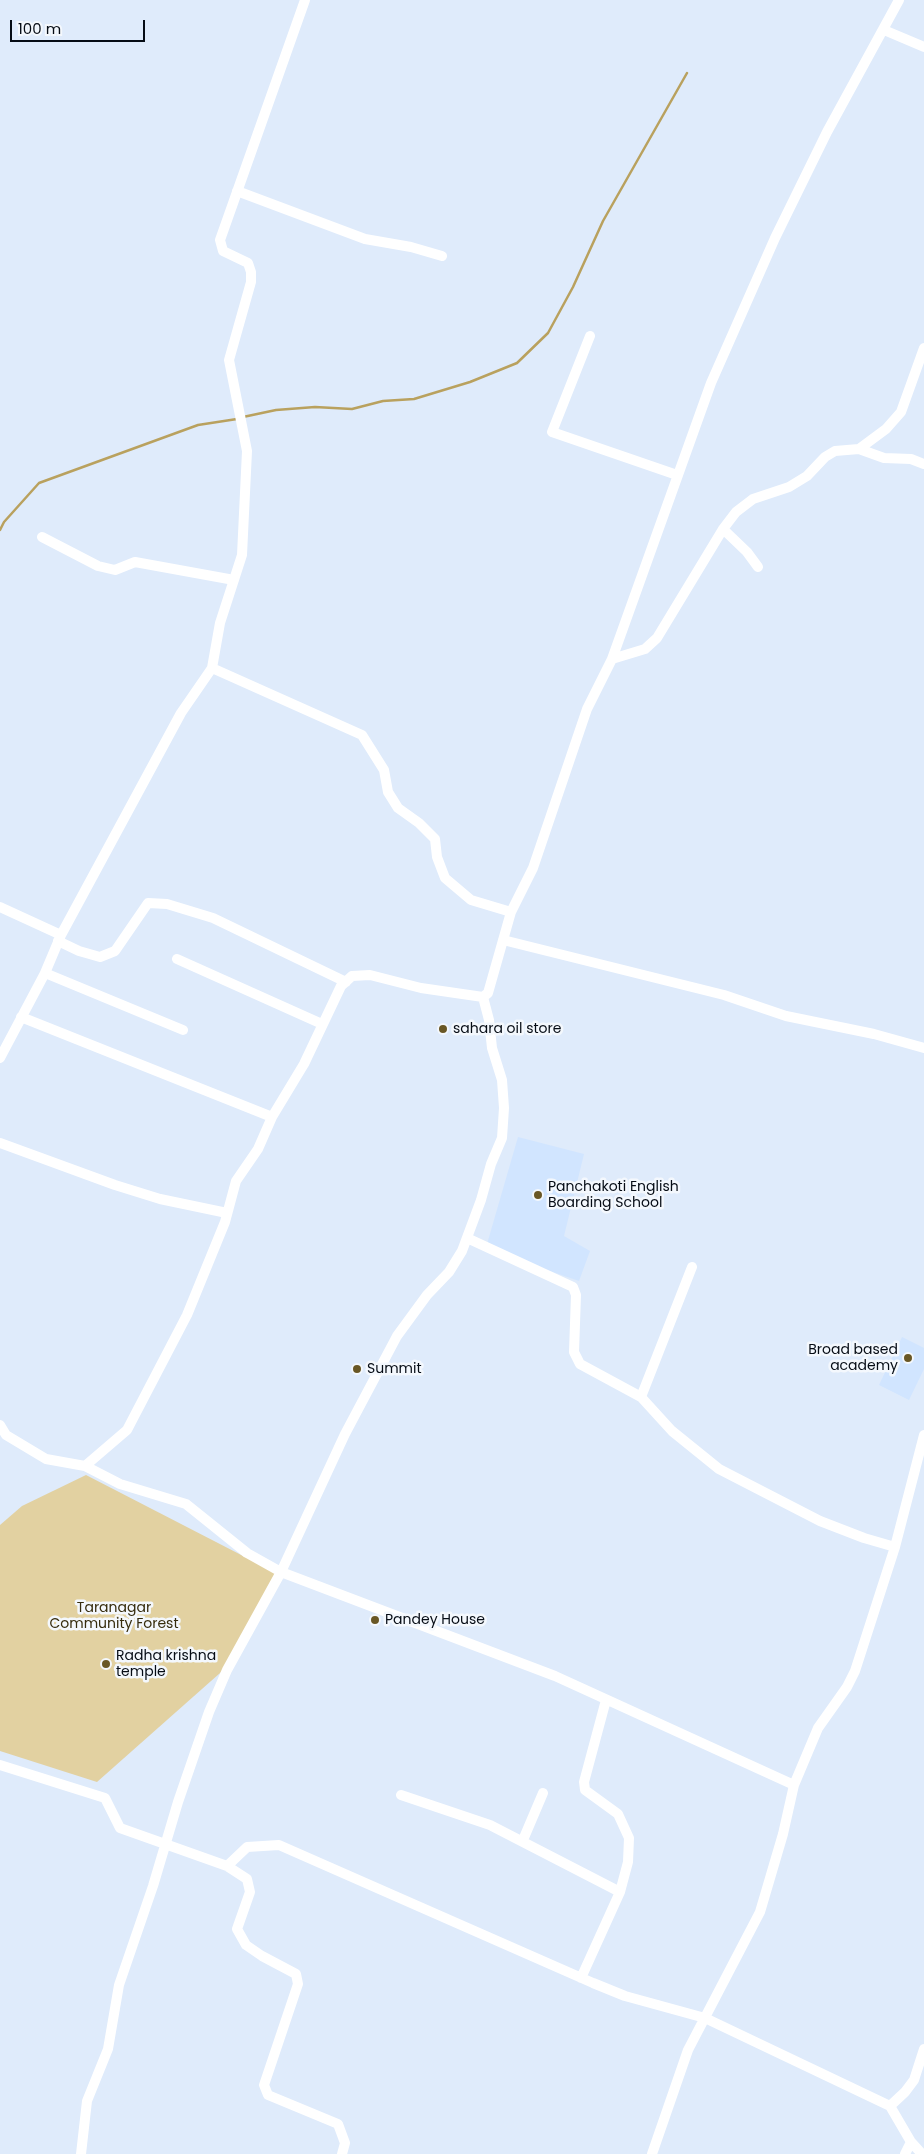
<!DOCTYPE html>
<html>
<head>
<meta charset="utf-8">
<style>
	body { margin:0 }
	#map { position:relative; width:924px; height:2154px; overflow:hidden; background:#dfebfb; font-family:Poppins,sans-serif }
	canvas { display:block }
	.scale { position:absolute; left:10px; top:20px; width:135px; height:22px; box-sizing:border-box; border:2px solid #060c15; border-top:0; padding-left:6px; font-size:15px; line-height:18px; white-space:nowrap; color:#060c15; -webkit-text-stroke:4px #f4f8fd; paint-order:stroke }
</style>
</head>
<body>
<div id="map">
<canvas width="924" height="2154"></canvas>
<div class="scale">100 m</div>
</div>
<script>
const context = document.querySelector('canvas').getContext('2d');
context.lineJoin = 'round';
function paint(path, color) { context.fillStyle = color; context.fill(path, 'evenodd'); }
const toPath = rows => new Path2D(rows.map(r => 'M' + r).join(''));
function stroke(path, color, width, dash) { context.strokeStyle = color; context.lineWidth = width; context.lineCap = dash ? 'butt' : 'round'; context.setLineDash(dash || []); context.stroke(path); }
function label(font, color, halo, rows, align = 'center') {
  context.font = font + ' Poppins,sans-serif'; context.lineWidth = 5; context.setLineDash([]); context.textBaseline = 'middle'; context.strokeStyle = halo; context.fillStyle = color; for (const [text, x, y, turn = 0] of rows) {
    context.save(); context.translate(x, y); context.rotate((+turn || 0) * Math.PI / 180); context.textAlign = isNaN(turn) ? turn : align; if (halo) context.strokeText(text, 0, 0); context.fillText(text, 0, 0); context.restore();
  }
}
const built = toPath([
	[518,1137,584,1154,564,1236,590,1251,579,1281,515,1259,487,1244],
	[902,1337,924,1348,924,1369,909,1400,879,1385]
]);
const green = toPath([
	[86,1475,280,1575,237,1658,97,1782,0,1751,0,1525,22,1506]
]);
const stream = toPath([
	[243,417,276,410,315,407,352,409,383,401,414,399,470,382,517,363,548,333,573,287,603,221,687,73],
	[0,530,4,522,39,483,198,425,237,419]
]);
const minor = toPath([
	[884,30,924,47],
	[237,191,365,239,411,247,442,256],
	[590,336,552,432,677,475],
	[859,449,886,429,901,412,924,348],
	[723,529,747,552,758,567],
	[42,537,98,566,115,570,135,562,234,580],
	[612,659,645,649,657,638,723,529,736,512,753,499,789,487,807,476,825,457,835,451,859,449,884,458,911,459,924,464],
	[212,668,362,735,384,770,388,792,398,808,419,823,435,839,437,857,445,878,471,900,511,912],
	[0,907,61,935],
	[503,940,724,995,786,1016,874,1034,924,1048],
	[58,941,79,951,100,957,115,951,148,903,167,904,213,918,346,982],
	[177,959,322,1024],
	[45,973,183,1030],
	[21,1017,272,1117],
	[0,1058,45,973,61,935,181,713,212,668,220,623,242,555,247,451,229,360,251,282,251,272,248,263,223,251,220,240,305,0],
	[0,1143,115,1185,160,1199,227,1213],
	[467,1238,573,1287,576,1295,574,1352,580,1364,641,1397,672,1431,719,1469,820,1521,864,1538,895,1547],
	[641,1397,692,1267],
	[0,1425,6,1435,46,1459,85,1466,120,1484,186,1504,247,1553,281,1572,555,1676,794,1785],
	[85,1466,127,1430,187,1315,225,1222,236,1181,258,1149,272,1117,304,1064,341,986,352,976,370,975,421,988,483,997],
	[0,1765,105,1798,120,1828,227,1866,247,1879,250,1892,237,1929,246,1945,262,1956,296,1974,298,1984,264,2085,268,2095,338,2124,345,2143,342,2154],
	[401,1795,490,1825,620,1892],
	[523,1840,543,1793],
	[227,1866,247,1847,279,1845,593,1983,625,1996,705,2018,890,2106,911,2142,922,2154],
	[581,1978,620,1892,628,1862,629,1838,618,1814,585,1790,584,1782,606,1700],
	[890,2106,905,2092,914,2080,924,2049],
	[81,2154,87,2101,108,2049,119,1985,153,1886,178,1802,209,1712,227,1670,281,1572,345,1434,397,1336,427,1295,449,1272,462,1251,481,1200,491,1164,502,1138,504,1108,502,1080,492,1048,489,1020,483,997,488,993,511,912,533,868,587,709,612,659,711,383,775,238,827,132,899,0],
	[652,2154,688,2050,760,1912,783,1834,794,1785,818,1728,847,1687,855,1671,895,1547,924,1435],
	[905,2154,911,2142]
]);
const markers = [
	[443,1029,5,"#695725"],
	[538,1195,5,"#695725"],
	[908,1358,5,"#695725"],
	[357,1369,5,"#695725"],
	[375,1620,5,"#695725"],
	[106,1664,5,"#695725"]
];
const poiNames = [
	["sahara oil store",453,1029],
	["Panchakoti English",548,1187],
	["Boarding School",548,1203],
	["Broad based",898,1350,"right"],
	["academy",898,1366,"right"],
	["Summit",367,1369],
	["Pandey House",385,1620],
	["Radha krishna",116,1656],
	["temple",116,1672]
];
const parkNames = [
	["Taranagar",114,1608],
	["Community Forest",114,1624]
];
paint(built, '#d1e5ff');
paint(green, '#e2d1a1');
stroke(stream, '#b9a15e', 2.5);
stroke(minor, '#fff', 10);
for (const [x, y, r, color] of markers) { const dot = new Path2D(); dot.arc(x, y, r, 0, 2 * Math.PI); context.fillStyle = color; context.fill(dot); stroke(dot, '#f4f8fd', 2); }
label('14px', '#060c15', '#f4f8fd', poiNames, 'left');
label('14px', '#362c0d', '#f4f8fd', parkNames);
</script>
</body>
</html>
